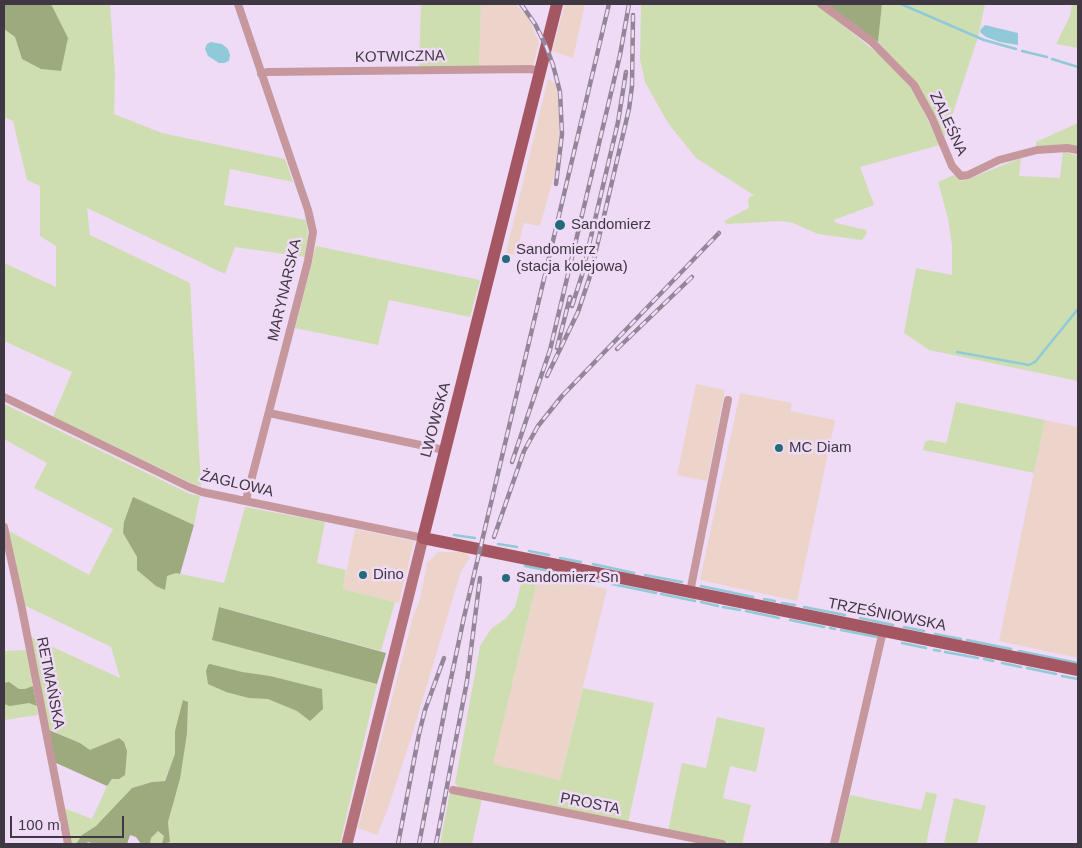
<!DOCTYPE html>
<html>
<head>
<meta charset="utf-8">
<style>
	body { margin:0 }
	#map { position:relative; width:1082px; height:848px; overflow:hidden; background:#efdbf6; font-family:Helvetica,sans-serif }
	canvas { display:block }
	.frame { position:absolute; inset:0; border:5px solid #3f3742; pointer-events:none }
	.scale { position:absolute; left:10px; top:816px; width:114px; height:22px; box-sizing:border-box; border:2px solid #3f3742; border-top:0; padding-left:6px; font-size:15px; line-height:18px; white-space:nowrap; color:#3f3742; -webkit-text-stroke:4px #efdbf6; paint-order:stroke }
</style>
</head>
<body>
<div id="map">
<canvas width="1082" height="848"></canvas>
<div class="frame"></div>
<div class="scale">100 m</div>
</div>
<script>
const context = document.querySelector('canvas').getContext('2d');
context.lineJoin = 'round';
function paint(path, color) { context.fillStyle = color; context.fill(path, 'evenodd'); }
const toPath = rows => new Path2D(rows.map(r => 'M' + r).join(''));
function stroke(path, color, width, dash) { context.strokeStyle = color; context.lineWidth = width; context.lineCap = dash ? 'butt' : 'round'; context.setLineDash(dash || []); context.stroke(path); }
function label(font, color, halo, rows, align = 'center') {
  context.font = font + ' Helvetica,sans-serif'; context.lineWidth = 5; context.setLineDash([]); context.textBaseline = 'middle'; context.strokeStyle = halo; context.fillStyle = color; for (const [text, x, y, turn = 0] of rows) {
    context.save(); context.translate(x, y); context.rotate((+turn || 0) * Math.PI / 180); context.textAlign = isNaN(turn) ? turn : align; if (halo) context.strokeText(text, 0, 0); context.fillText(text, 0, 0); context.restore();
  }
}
const commercial = toPath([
	[481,4,515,4,528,17,539,42,533,66,479,67],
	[565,4,585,4,573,58,552,51],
	[548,79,556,84,560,113,557,165,540,226,524,223,516,255,506,253],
	[696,384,725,390,707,481,677,475],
	[740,393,792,403,790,411,835,420,797,601,700,580],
	[1045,420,1078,427,1078,658,999,641],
	[355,529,414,541,399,603,343,589],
	[438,552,465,552,470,558,461,571,412,735,387,811,377,835,358,828,413,617,420,599,427,563],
	[539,573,607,589,560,780,493,764]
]);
const green = toPath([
	[51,4,110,4,115,73,114,114,162,133,285,159,293,182,230,169,224,205,306,220,308,233,305,257,235,247,225,274,87,208,90,235,190,283,201,486,191,483,53,417,72,372,4,341,4,263,56,287,56,246,40,236,40,186,27,180,13,121,4,117,4,29,15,37,22,59,41,69,60,71],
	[421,4,481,4,479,67,419,67],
	[641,4,816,4,880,55,913,90,940,145,860,167,874,205,834,220,836,223,866,230,867,233,862,240,818,234,793,223,780,221,727,224,724,221,749,208,748,199,751,196,755,196,696,158,668,123,645,82,640,59],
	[882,4,985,4,978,37,945,137,916,82,878,42],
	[1072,4,1078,4,1078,48,1056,44,1070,16],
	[1078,123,1078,147,1038,148,1036,146,1036,142],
	[1063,151,1078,156,1078,381,929,350,904,333,916,268,952,275,952,245,948,218,938,182,954,175,962,181,966,180,1021,158,1019,176,1060,178],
	[316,246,480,280,470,317,389,300,378,345,295,328],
	[956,402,1045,420,1034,473,923,450,925,442,930,440,946,443,947,441],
	[4,404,190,494,200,496,194,525,133,498,123,533,137,557,137,570,167,576,176,573,224,583,245,507,325,522,317,563,346,570,343,589,395,602,381,651,219,607,213,640,377,684,340,844,150,844,151,838,158,831,170,842,168,822,180,779,187,734,188,702,175,731,176,754,164,781,152,782,132,788,96,826,82,835,76,844,70,844,64,808,92,819,107,786,112,779,119,779,90,750,80,743,49,730,31,637,120,678,111,647,24,605,9,531,89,575,113,529,34,488,47,463,4,439],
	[524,571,539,573,493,764,560,780,583,688,654,703,628,823,459,788,455,783,480,646,491,629,506,618,515,607],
	[26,650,38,715,4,720,4,651],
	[717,717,765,728,756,772,730,766,723,798,751,805,742,844,734,844,668,831,682,763,706,768],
	[450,792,482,799,472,844,440,844],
	[926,792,937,794,926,844,838,844,850,795,921,810],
	[954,798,986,806,977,844,944,844]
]);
const forest = toPath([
	[4,4,51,4,68,38,61,71,41,69,22,59,15,37,4,29],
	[826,4,882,4,878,42,857,26],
	[133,497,194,525,180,574,176,573,167,576,165,590,156,586,137,570,137,557,123,533,124,522],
	[219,607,386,653,377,684,212,640],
	[210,664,242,672,270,676,322,689,323,709,310,721,297,711,268,699,249,698,226,692,208,684,206,671,208,665],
	[9,682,19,689,25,689,33,686,37,706,29,703,10,706,4,704,4,683],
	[183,700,188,702,187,734,180,779,168,822,170,842,162,844,164,836,158,831,151,838,150,844,141,844,136,837,130,835,127,844,94,844,88,842,86,844,76,844,82,835,96,826,132,788,152,782,165,781,175,754,175,731],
	[49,730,80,743,90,750,119,738,124,742,127,751,125,775,119,779,112,779,107,786,54,762]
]);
const water = toPath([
	[985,25,1018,33,1018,45,1000,42,986,37,980,32,981,29],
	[211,42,222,44,228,49,230,55,229,61,224,63,219,63,208,56,205,49,207,44]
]);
const stream = toPath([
	[901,4,984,40,1016,49],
	[1022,51,1047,57],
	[1052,59,1078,67],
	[957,352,1029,365,1035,362,1078,309],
	[454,535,475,538],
	[498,544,517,547],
	[529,551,549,555],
	[560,558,581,562],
	[593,564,634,573],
	[525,566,564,574],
	[645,575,682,582],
	[576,577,606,583],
	[612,584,656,593],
	[701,586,753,597],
	[661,594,695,601],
	[764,599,775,601],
	[701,602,718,606],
	[782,603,795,605],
	[723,607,740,610],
	[804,607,845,615],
	[746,611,779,618],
	[860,618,893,625],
	[790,620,824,627],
	[904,627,924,631],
	[830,628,835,629],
	[841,630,877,637],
	[935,634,961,639],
	[967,640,1011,649],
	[902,643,926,648],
	[934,650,940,651],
	[1019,651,1078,663],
	[945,652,978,658],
	[984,659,993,661],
	[1002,663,1021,667],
	[1027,668,1056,674],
	[1062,676,1078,679]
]);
const street = toPath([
	[238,4,308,210,313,232,308,261,246,500],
	[821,4,871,41,914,85,932,118,952,166,961,176,968,175,999,160,1037,150,1067,148,1078,150],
	[261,74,267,72,530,69,540,71],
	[4,397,189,487,202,492,423,538],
	[269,413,444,450],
	[4,527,22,609,68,844],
	[690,592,728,400],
	[453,790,722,844],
	[834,844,883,631]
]);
const secondary = toPath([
	[347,844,423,538]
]);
const primary = toPath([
	[557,4,423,538,1078,670]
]);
const rail = toPath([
	[521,4,535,24,546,46,553,65,560,92,562,134,556,184],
	[572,306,582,275,618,122,626,72],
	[557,348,570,297],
	[617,349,692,277],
	[547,376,578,312,590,276,629,109,632,86,633,15],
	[512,462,550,350,620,55,629,4],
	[494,537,524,451,538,426,562,396,719,233],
	[398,844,419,734,425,710,444,658],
	[419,844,448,693,464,617,609,4],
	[436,844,467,681,480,578]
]);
const markers = [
	[560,225,6,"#246b79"],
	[506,259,5,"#246b79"],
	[779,448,5,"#246b79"],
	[363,575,5,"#246b79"],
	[506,578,5,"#246b79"]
];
const streetNames = [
	["KOTWICZNA",400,57,-1],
	["ZALEŚNA",948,124,65],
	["MARYNARSKA",285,290,-77],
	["LWOWSKA",436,420,-75],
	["ŻAGLOWA",237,484,13],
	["TRZEŚNIOWSKA",887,615,11],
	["RETMAŃSKA",50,683,79],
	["PROSTA",590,804,11]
];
const poiNames = [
	["Sandomierz",571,225],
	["Sandomierz",516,250],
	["(stacja kolejowa)",516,267],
	["MC Diam",789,448],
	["Dino",373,575],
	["Sandomierz Sn",516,578]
];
paint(commercial, '#ecd4ca');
paint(green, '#cedeb1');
paint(forest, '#9caa7e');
paint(water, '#90cad9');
stroke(stream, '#90cad9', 2.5);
stroke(street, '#c6989d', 8);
stroke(secondary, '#b4727b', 11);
stroke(primary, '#a55663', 12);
stroke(rail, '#948698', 4.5);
stroke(rail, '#efdbf6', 2.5, [8]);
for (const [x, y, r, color] of markers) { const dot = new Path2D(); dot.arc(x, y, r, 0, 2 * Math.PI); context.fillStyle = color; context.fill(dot); stroke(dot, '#efdbf6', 2); }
label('15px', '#3f3742', '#efdbf6', streetNames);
label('15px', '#3f3742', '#efdbf6', poiNames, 'left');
</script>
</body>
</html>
